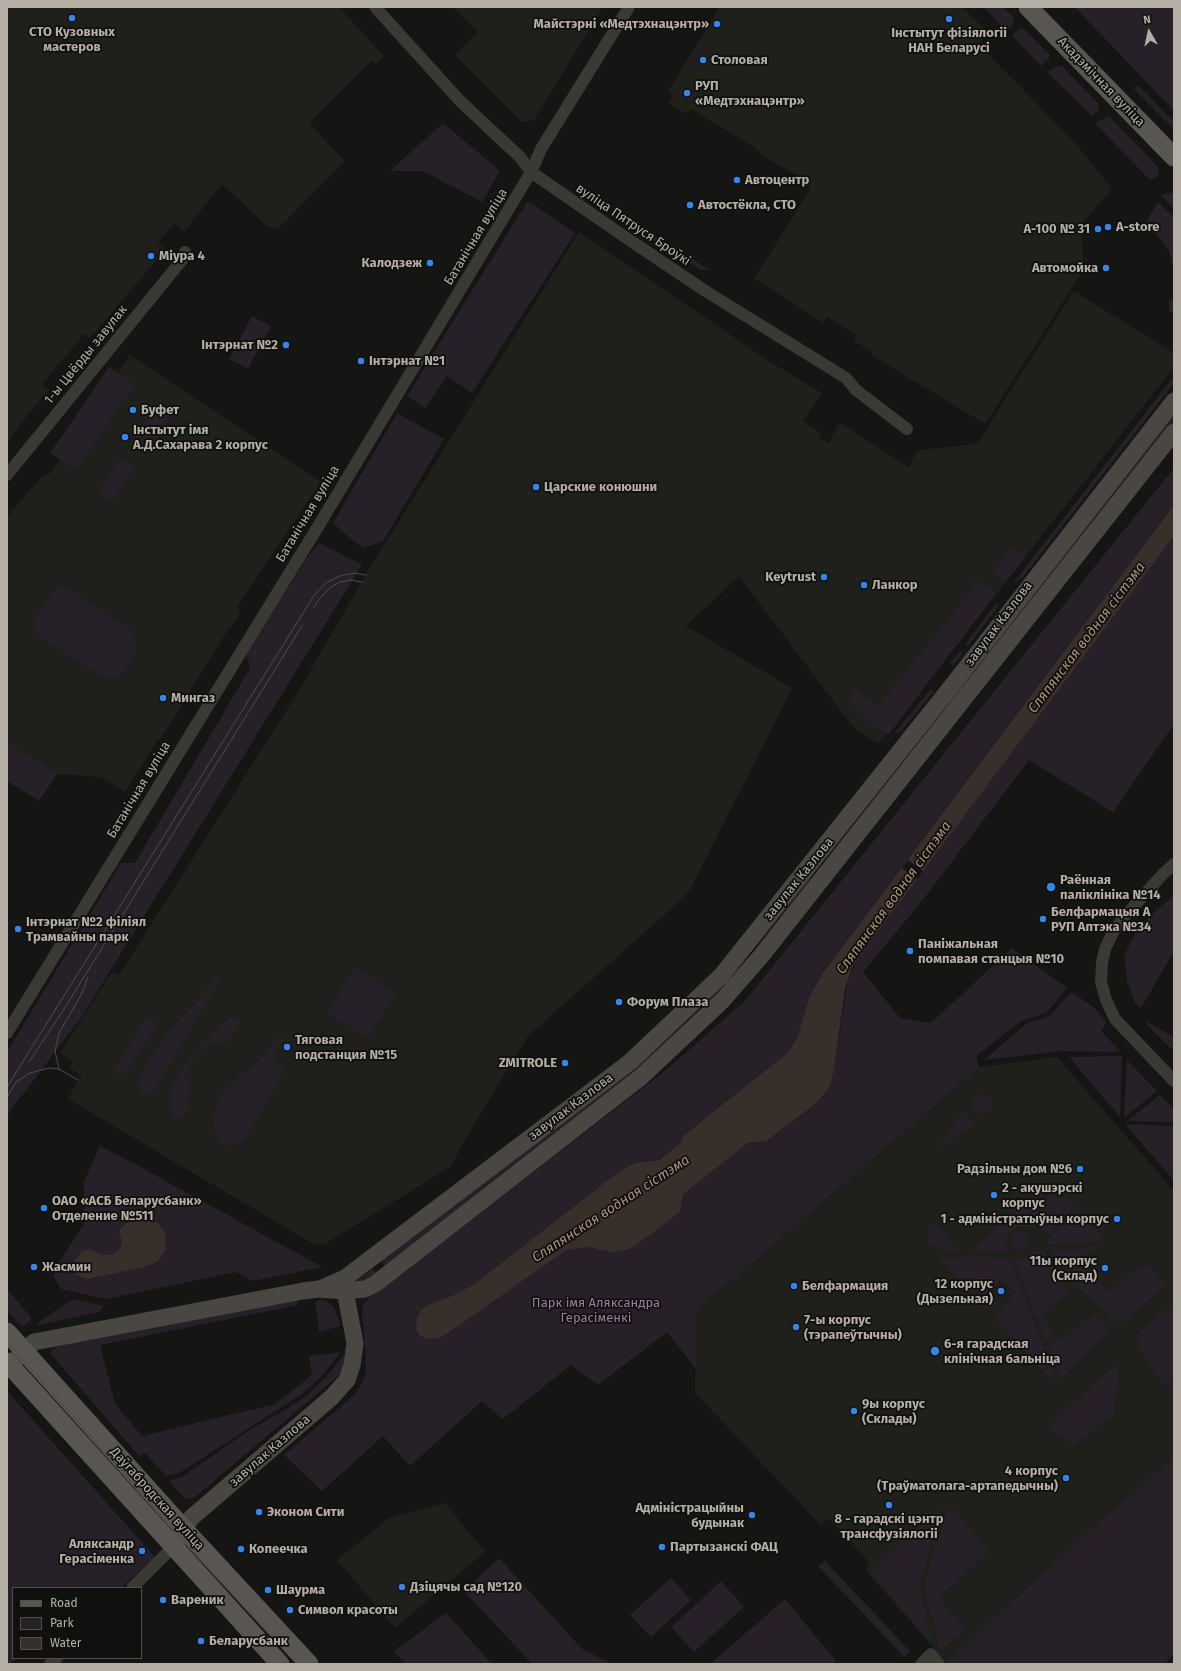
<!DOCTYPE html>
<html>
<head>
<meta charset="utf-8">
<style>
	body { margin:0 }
	#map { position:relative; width:1181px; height:1671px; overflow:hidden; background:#151513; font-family:"Fira Sans",sans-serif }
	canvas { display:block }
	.frame { position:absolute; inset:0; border:8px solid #b5aea5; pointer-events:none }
	.legend { position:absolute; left:12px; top:1587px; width:130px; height:72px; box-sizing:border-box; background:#10100e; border:1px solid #524f4a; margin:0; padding:5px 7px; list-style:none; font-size:12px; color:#b5aea5 }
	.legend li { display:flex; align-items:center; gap:8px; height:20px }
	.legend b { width:20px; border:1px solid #524f4a }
	.north { position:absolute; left:1129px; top:12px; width:40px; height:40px; -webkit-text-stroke:3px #10100e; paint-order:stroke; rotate:351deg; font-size:11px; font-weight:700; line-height:16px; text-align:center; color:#b5aea5 }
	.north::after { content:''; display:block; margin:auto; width:14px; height:18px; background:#b5aea5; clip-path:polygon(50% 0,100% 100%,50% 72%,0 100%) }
</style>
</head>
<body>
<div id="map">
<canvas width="1181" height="1671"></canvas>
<div class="frame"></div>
<ul class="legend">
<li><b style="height:5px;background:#595651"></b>Road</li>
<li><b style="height:11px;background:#282028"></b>Park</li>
<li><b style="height:11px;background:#392f2a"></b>Water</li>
</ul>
<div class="north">N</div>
</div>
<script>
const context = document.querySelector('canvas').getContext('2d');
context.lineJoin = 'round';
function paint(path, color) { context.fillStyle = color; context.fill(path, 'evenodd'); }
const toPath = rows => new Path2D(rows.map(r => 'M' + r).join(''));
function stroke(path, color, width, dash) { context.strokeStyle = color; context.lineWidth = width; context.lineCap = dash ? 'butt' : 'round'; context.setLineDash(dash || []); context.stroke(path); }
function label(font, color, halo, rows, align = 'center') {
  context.font = font + ' "Fira Sans",sans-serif'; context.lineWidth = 3.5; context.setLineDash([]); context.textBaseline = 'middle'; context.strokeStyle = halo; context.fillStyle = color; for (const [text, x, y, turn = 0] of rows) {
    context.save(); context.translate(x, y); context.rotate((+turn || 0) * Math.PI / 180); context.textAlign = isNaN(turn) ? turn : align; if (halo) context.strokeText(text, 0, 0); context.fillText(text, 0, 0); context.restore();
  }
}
const built = toPath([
	[7,7,339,7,384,56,376,65,371,61,309,123,345,161,277,230,265,224,222,184,184,232,174,224,158,242,166,249,90,338,85,333,42,384,49,390,22,422,7,445],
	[453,7,603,7,534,120,521,122,455,55,478,32],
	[720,7,962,7,989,33,978,44,1074,142,1112,189,1076,230,1081,234,1084,269,985,424,873,356,871,351,853,340,856,335,827,317,823,323,773,290,754,279,811,188,795,179,797,175,764,157,754,147,691,109,687,114,668,103,673,95,668,91],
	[579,232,772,363,822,393,803,421,821,433,819,437,828,443,840,423,908,467,918,450,977,444,1074,291,1174,353,1174,367,1026,556,1012,546,991,573,1006,582,878,744,854,728,739,576,686,626,792,688,690,890,681,900,528,1036,478,1118,450,1167,325,1244,315,1245,68,1099,81,1075,69,1068,73,1062,60,1053,112,972,119,975,295,697,370,568],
	[130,355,321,482,237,607,241,613,222,639,169,726,160,740,158,739,125,792,101,777,57,774,39,801,7,781,7,517,42,476,51,473],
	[1057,1057,1174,1191,1174,1654,1164,1664,948,1664,866,1571,869,1562,828,1518,821,1525,695,1393,697,1308,745,1269,979,1067],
	[445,1503,485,1552,395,1628,337,1560,389,1518]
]);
const green = toPath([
	[984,7,1003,7,1014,18,1014,23,1006,31],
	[1075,7,1174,7,1174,110,1130,65],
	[1022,28,1025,30,1049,54,1049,59,1041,66,1012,35,1019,29],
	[1057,66,1062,66,1099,104,1098,111,1092,116,1047,72],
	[1136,86,1140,87,1174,122,1174,129,1134,89],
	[1109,116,1158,167,1159,176,1150,180,1095,123],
	[443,123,500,171,482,202,423,171,390,171],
	[1174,192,1174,209,1161,195],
	[527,202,532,204,575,233,472,393,447,376,425,408,407,396],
	[1158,202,1174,218,1174,267,1173,267,1169,251,1156,234,1147,229,1146,222],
	[643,229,710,270,701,270,645,234],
	[1169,299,1174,300,1174,314,1169,310],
	[252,316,271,326,248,369,229,359],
	[109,367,135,385,76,470,50,453],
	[1174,376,1174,383,1023,577,1014,582],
	[158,401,174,411,151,446,135,436],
	[397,413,444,439,383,541,364,548,351,539,333,523],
	[1174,415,1174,420,987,660,984,658],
	[120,458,135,467,112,502,98,493],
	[1174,468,1174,505,822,974,809,998,798,1035,793,1045,785,1055,683,1136,683,1142,658,1160,635,1163,617,1173,473,1285,454,1295,426,1306,416,1329,419,1335,424,1338,566,1250,586,1247,595,1249,680,1212,682,1194,748,1143,766,1141,823,1095,829,1088,834,1071,848,978,861,954,1174,536,1174,724,1113,812,1029,760,922,901,863,972,900,1018,931,1023,1012,948,1067,988,1046,1013,1021,1021,976,1056,979,1067,745,1269,697,1308,696,1369,667,1332,598,1385,571,1365,503,1419,482,1401,410,1466,383,1436,322,1491,284,1455,353,1396,362,1384,366,1372,366,1356,362,1314,363,1305,369,1298,660,1075,744,1002],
	[320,543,362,565,81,1018,7,1115,7,1052,121,863,135,863,250,668,246,655,307,558,317,545],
	[1012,546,1026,556,1006,582,991,573],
	[976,580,994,591,995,595,889,734,883,732,865,719,857,710,852,703,851,694,853,688,878,706,975,587,971,584],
	[65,586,132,631,137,647,133,658,125,670,116,677,105,678,36,635,32,628,33,621,55,590,58,587],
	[998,601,996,610,968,646,965,644],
	[960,651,963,653,953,666,950,663],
	[931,689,934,691,901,731,894,734],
	[8,742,57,774,39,801,7,781],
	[810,878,814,881,732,982,652,1059,385,1266,381,1261,639,1065,704,1006,729,979,752,953],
	[1174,895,1174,951,1141,1008,1135,1003,1127,981,1124,956,1139,926],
	[355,967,396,993,368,1038,327,1013],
	[216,976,220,979,153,1093,143,1095,140,1088,139,1078,167,1033,196,1003],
	[1071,992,1094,1007,1107,1023,1101,1031,1121,1052,1061,1051,984,1060,1026,1024,1050,1016],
	[231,1016,240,1022,229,1041,210,1044,196,1055,184,1077,192,1086,186,1099,191,1107,183,1115,174,1120,169,1109,169,1096,178,1075,199,1047],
	[146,1017,158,1024,130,1067,124,1073,117,1074,113,1072],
	[1147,1022,1174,1037,1174,1044,1171,1049,1146,1024],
	[280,1035,284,1038,271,1060,285,1070,245,1139,236,1145,227,1146,219,1142,214,1131,214,1113,220,1094,259,1061],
	[1122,1056,1120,1117,1069,1057],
	[1127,1060,1157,1091,1124,1118],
	'973 1104a10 10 0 1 1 20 0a10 10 0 1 1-20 0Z',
	[1160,1095,1174,1109,1174,1122,1127,1121],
	[963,1111,968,1119,977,1122,936,1151],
	[1125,1124,1174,1126,1174,1181],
	[100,1146,133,1163,322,1267,253,1281,236,1272,106,1299,61,1289,54,1277,55,1269,84,1224,84,1181],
	[1035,1194,1044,1194,1033,1227,1016,1227,1010,1231,1005,1242,1008,1253,972,1250],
	[1048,1195,1069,1199,1075,1206,1048,1234,1038,1226],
	[1077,1209,1106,1241,1048,1245,1049,1238],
	[933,1222,961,1252,956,1253,933,1247,927,1241,928,1230],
	'1011 1241a9 9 0 1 1 18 0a9 9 0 1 1-18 0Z',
	[1099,1245,1081,1260,1108,1292,1129,1275,1146,1264,1167,1284,1120,1325,1066,1277,1050,1251,1055,1250,1077,1250],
	[1043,1250,1063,1285,1069,1291,1041,1316,1054,1334,1046,1341,1015,1261,1026,1257,1029,1253],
	[966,1255,1009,1259,1057,1381,1054,1382,994,1317,1017,1292,1002,1279,989,1293,998,1303,992,1309,984,1309,939,1257,944,1256,953,1260],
	[372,1269,376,1273,357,1286,354,1283],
	[7,1289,30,1316,31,1320,24,1326,20,1325,7,1311],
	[297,1298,298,1305,100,1345,115,1404,142,1436,275,1404,312,1375,309,1356,341,1352,320,1378,302,1394,179,1473,166,1476,145,1453,139,1456,50,1353,59,1345],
	[74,1299,104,1306,99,1312,39,1325,37,1323],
	[321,1299,326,1301,334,1307,341,1326,319,1332,315,1302],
	[1174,1301,1174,1375,1164,1385,1137,1345,1137,1337,1139,1333],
	[1093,1314,1111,1329,1060,1379,1048,1345,1057,1337,1064,1339],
	[345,1354,342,1370,337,1377,195,1497,189,1499,184,1498,169,1481,182,1477,251,1429,280,1413,306,1396,325,1378],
	[1118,1362,1115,1415,1074,1445,1048,1427],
	[7,1391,155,1557,121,1588,13,1588,13,1658,17,1658,11,1664,7,1664],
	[1174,1457,1174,1654,1164,1664,948,1664,947,1662,1093,1528],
	[942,1507,919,1584,932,1643,870,1572],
	[952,1507,989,1551,938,1598,966,1629,941,1651,924,1586,947,1511],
	[499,1558,582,1649,612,1664,532,1664,464,1591],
	[825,1561,910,1651,904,1657,818,1566],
	[671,1578,691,1600,651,1637,630,1615],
	[721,1581,744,1607,694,1652,671,1627],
	[785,1599,836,1661,833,1664,710,1664],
	[446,1613,492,1664,406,1664,394,1651]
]);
const water = toPath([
	[1174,505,1174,536,861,954,852,968,845,988,834,1071,829,1088,823,1095,816,1103,766,1141,748,1143,683,1194,680,1212,636,1245,629,1249,613,1252,586,1247,566,1250,445,1335,439,1338,431,1339,424,1338,419,1335,416,1329,417,1318,421,1311,426,1306,454,1295,473,1285,617,1173,635,1163,659,1160,682,1142,683,1136,785,1055,793,1045,798,1035,809,998,822,974],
	[143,1219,158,1223,164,1231,166,1238,165,1251,157,1262,143,1267,92,1278,85,1279,76,1274,74,1270,75,1260,82,1251,90,1249,102,1255,112,1255,120,1249,122,1241,119,1232,122,1227,132,1220]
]);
const pier = toPath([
	[908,860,923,871,917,879,902,868]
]);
const minor = toPath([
	[375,7,461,102,520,157,531,172,625,237,707,292,846,378,856,390,907,429],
	[7,475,182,260,185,252],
	[1174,864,1163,874,1124,917,1113,932,1105,949,1102,963,1101,982,1106,1000,1115,1019,1174,1081],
	[7,1033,319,525,531,172,541,149,629,7],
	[132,1588,173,1547],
	[50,1664,57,1658],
	[921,1664,931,1654,939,1664]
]);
const secondary = toPath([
	[322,1288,345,1278,630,1062,721,976,955,682,1174,401],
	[15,1360,34,1342,303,1291,319,1289,345,1291,365,1289,375,1284,641,1077,723,1000,762,955,1174,432],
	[177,1540,191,1518,332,1397,347,1380,352,1365,355,1343,345,1291,345,1281]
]);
const primary = toPath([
	[1028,7,1174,157],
	[7,1332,184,1529,309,1664],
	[7,1362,280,1664]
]);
const tram = toPath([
	[314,607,319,599,331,587,340,582,351,580,362,582],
	[29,1062,66,1006,302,626],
	[59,1069,55,1051,59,1033,81,995,88,977],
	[16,1082,30,1073,49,1068,59,1069,78,1080],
	[7,1087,315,594,327,582,340,576,354,573,366,575],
	[7,1097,16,1082],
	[7,1342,196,1554,297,1664]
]);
const markers = [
	[72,18,4,"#3187ef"],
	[949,19,4,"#3187ef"],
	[717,24,4,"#3187ef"],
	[703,60,4,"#3187ef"],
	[687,93,4,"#3187ef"],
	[737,180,4,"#3187ef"],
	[690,205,4,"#3187ef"],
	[1108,227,4,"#3187ef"],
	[1098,229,4,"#3187ef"],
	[151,256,4,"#3187ef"],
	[430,263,4,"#3187ef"],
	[1106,268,4,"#3187ef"],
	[286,345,4,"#3187ef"],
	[361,361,4,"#3187ef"],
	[133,410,4,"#3187ef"],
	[125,437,4,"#3187ef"],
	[536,487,4,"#3187ef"],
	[824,577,4,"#3187ef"],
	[864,585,4,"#3187ef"],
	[163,698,4,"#3187ef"],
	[1051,887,5,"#3187ef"],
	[1043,919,4,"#3187ef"],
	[18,929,4,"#3187ef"],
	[910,951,4,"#3187ef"],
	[619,1002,4,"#3187ef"],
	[287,1047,4,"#3187ef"],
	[565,1063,4,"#3187ef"],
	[1080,1169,4,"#3187ef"],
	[994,1195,4,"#3187ef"],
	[44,1208,4,"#3187ef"],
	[1117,1219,4,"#3187ef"],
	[34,1267,4,"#3187ef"],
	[1105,1268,4,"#3187ef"],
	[794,1286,4,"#3187ef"],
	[1001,1291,4,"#3187ef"],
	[796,1327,4,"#3187ef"],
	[935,1351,5,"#3187ef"],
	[854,1411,4,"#3187ef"],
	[1066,1478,4,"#3187ef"],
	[889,1505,4,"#3187ef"],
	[259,1512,4,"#3187ef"],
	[752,1515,4,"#3187ef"],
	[662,1547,4,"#3187ef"],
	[241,1549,4,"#3187ef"],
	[142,1551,4,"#3187ef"],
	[402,1587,4,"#3187ef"],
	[268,1590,4,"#3187ef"],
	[163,1600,4,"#3187ef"],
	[290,1610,4,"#3187ef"],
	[201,1641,4,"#3187ef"]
];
const poiNames = [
	["Майстэрні «Медтэхнацэнтр»",709,24,"right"],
	["СТО Кузовных",72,32,"center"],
	["мастеров",72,47,"center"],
	["Інстытут фізіялогіі",949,33,"center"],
	["НАН Беларусі",949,48,"center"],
	["Столовая",711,60],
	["РУП",695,86],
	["«Медтэхнацэнтр»",695,101],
	["Автоцентр",745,180],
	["Автостёкла, СТО",698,205],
	["А-store",1116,227],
	["А-100 № 31",1090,229,"right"],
	["Міура 4",159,256],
	["Калодзеж",422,263,"right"],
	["Автомойка",1098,268,"right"],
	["Інтэрнат №2",278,345,"right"],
	["Інтэрнат №1",369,361],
	["Буфет",141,410],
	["Інстытут імя",133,430],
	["А.Д.Сахарава 2 корпус",133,445],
	["Царские конюшни",544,487],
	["Keytrust",816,577,"right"],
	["Ланкор",872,585],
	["Мингаз",171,698],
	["Раённая",1060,880],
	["паліклініка №14",1060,895],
	["Белфармацыя А",1051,912],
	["РУП Аптэка №34",1051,927],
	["Інтэрнат №2 філіял",26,922],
	["Трамвайны парк",26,937],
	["Паніжальная",918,944],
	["помпавая станцыя №10",918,959],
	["Форум Плаза",627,1002],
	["Тяговая",295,1040],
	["подстанция №15",295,1055],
	["ZMITROLЕ",557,1063,"right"],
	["Радзільны дом №6",1072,1169,"right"],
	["2 - акушэрскі",1002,1188],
	["корпус",1002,1203],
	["ОАО «АСБ Беларусбанк»",52,1201],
	["Отделение №511",52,1216],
	["1 - адміністратыўны корпус",1109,1219,"right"],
	["11ы корпус",1097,1261,"right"],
	["(Склад)",1097,1276,"right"],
	["Жасмин",42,1267],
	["12 корпус",993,1284,"right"],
	["(Дызельная)",993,1299,"right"],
	["Белфармация",802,1286],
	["7-ы корпус",804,1320],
	["(тэрапеўтычны)",804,1335],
	["6-я гарадская",944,1344],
	["клінічная бальніца",944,1359],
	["9ы корпус",862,1404],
	["(Склады)",862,1419],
	["4 корпус",1058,1471,"right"],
	["(Траўматолага-артапедычны)",1058,1486,"right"],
	["Адміністрацыйны",744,1508,"right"],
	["будынак",744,1523,"right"],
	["Эконом Сити",267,1512],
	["8 - гарадскі цэнтр",889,1519,"center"],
	["трансфузіялогіі",889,1534,"center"],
	["Аляксандр",134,1544,"right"],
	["Герасіменка",134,1559,"right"],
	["Партызанскі ФАЦ",670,1547],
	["Копеечка",249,1549],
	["Дзіцячы сад №120",410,1587],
	["Шаурма",276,1590],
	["Вареник",171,1600],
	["Символ красоты",298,1610],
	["Беларусбанк",209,1641]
];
const streetNames = [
	["Акадэмічная вуліца",1101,82,46],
	["вуліца Пятруся Броўкі",633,225,34],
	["Батанічная вуліца",476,237,-59],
	["1-ы Цвёрды завулак",86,355,-51],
	["Батанічная вуліца",308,514,-59],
	["завулак Казлова",999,624,-53],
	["Батанічная вуліца",139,790,-59],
	["завулак Казлова",799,879,-51],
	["завулак Казлова",571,1107,-37],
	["завулак Казлова",270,1451,-41],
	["Даўгабродская вуліца",157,1499,48]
];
const parkNames = [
	["Парк імя Аляксандра",596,1303],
	["Герасіменкі",596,1318]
];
const waterNames = [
	["Сляпянская водная сістэма",1087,638,-53],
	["Сляпянская водная сістэма",894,898,-54],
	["Сляпянская водная сістэма",611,1209,-33]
];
paint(built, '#1f1f1c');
paint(green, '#282028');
paint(water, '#392f2a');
paint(pier, '#151513');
stroke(minor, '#3a3934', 12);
stroke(secondary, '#4a4743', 17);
stroke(primary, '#595651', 19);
stroke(tram, '#4f4c48', 1);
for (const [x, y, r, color] of markers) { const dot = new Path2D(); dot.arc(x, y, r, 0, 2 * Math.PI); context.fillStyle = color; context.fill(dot); stroke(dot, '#10100e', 1.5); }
label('bold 13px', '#b5aea5', '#10100e', poiNames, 'left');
label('13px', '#b5aea5', '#10100e', streetNames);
label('13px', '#9e7ca0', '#10100e', parkNames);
label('italic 14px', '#b08e7c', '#10100e', waterNames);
</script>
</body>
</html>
